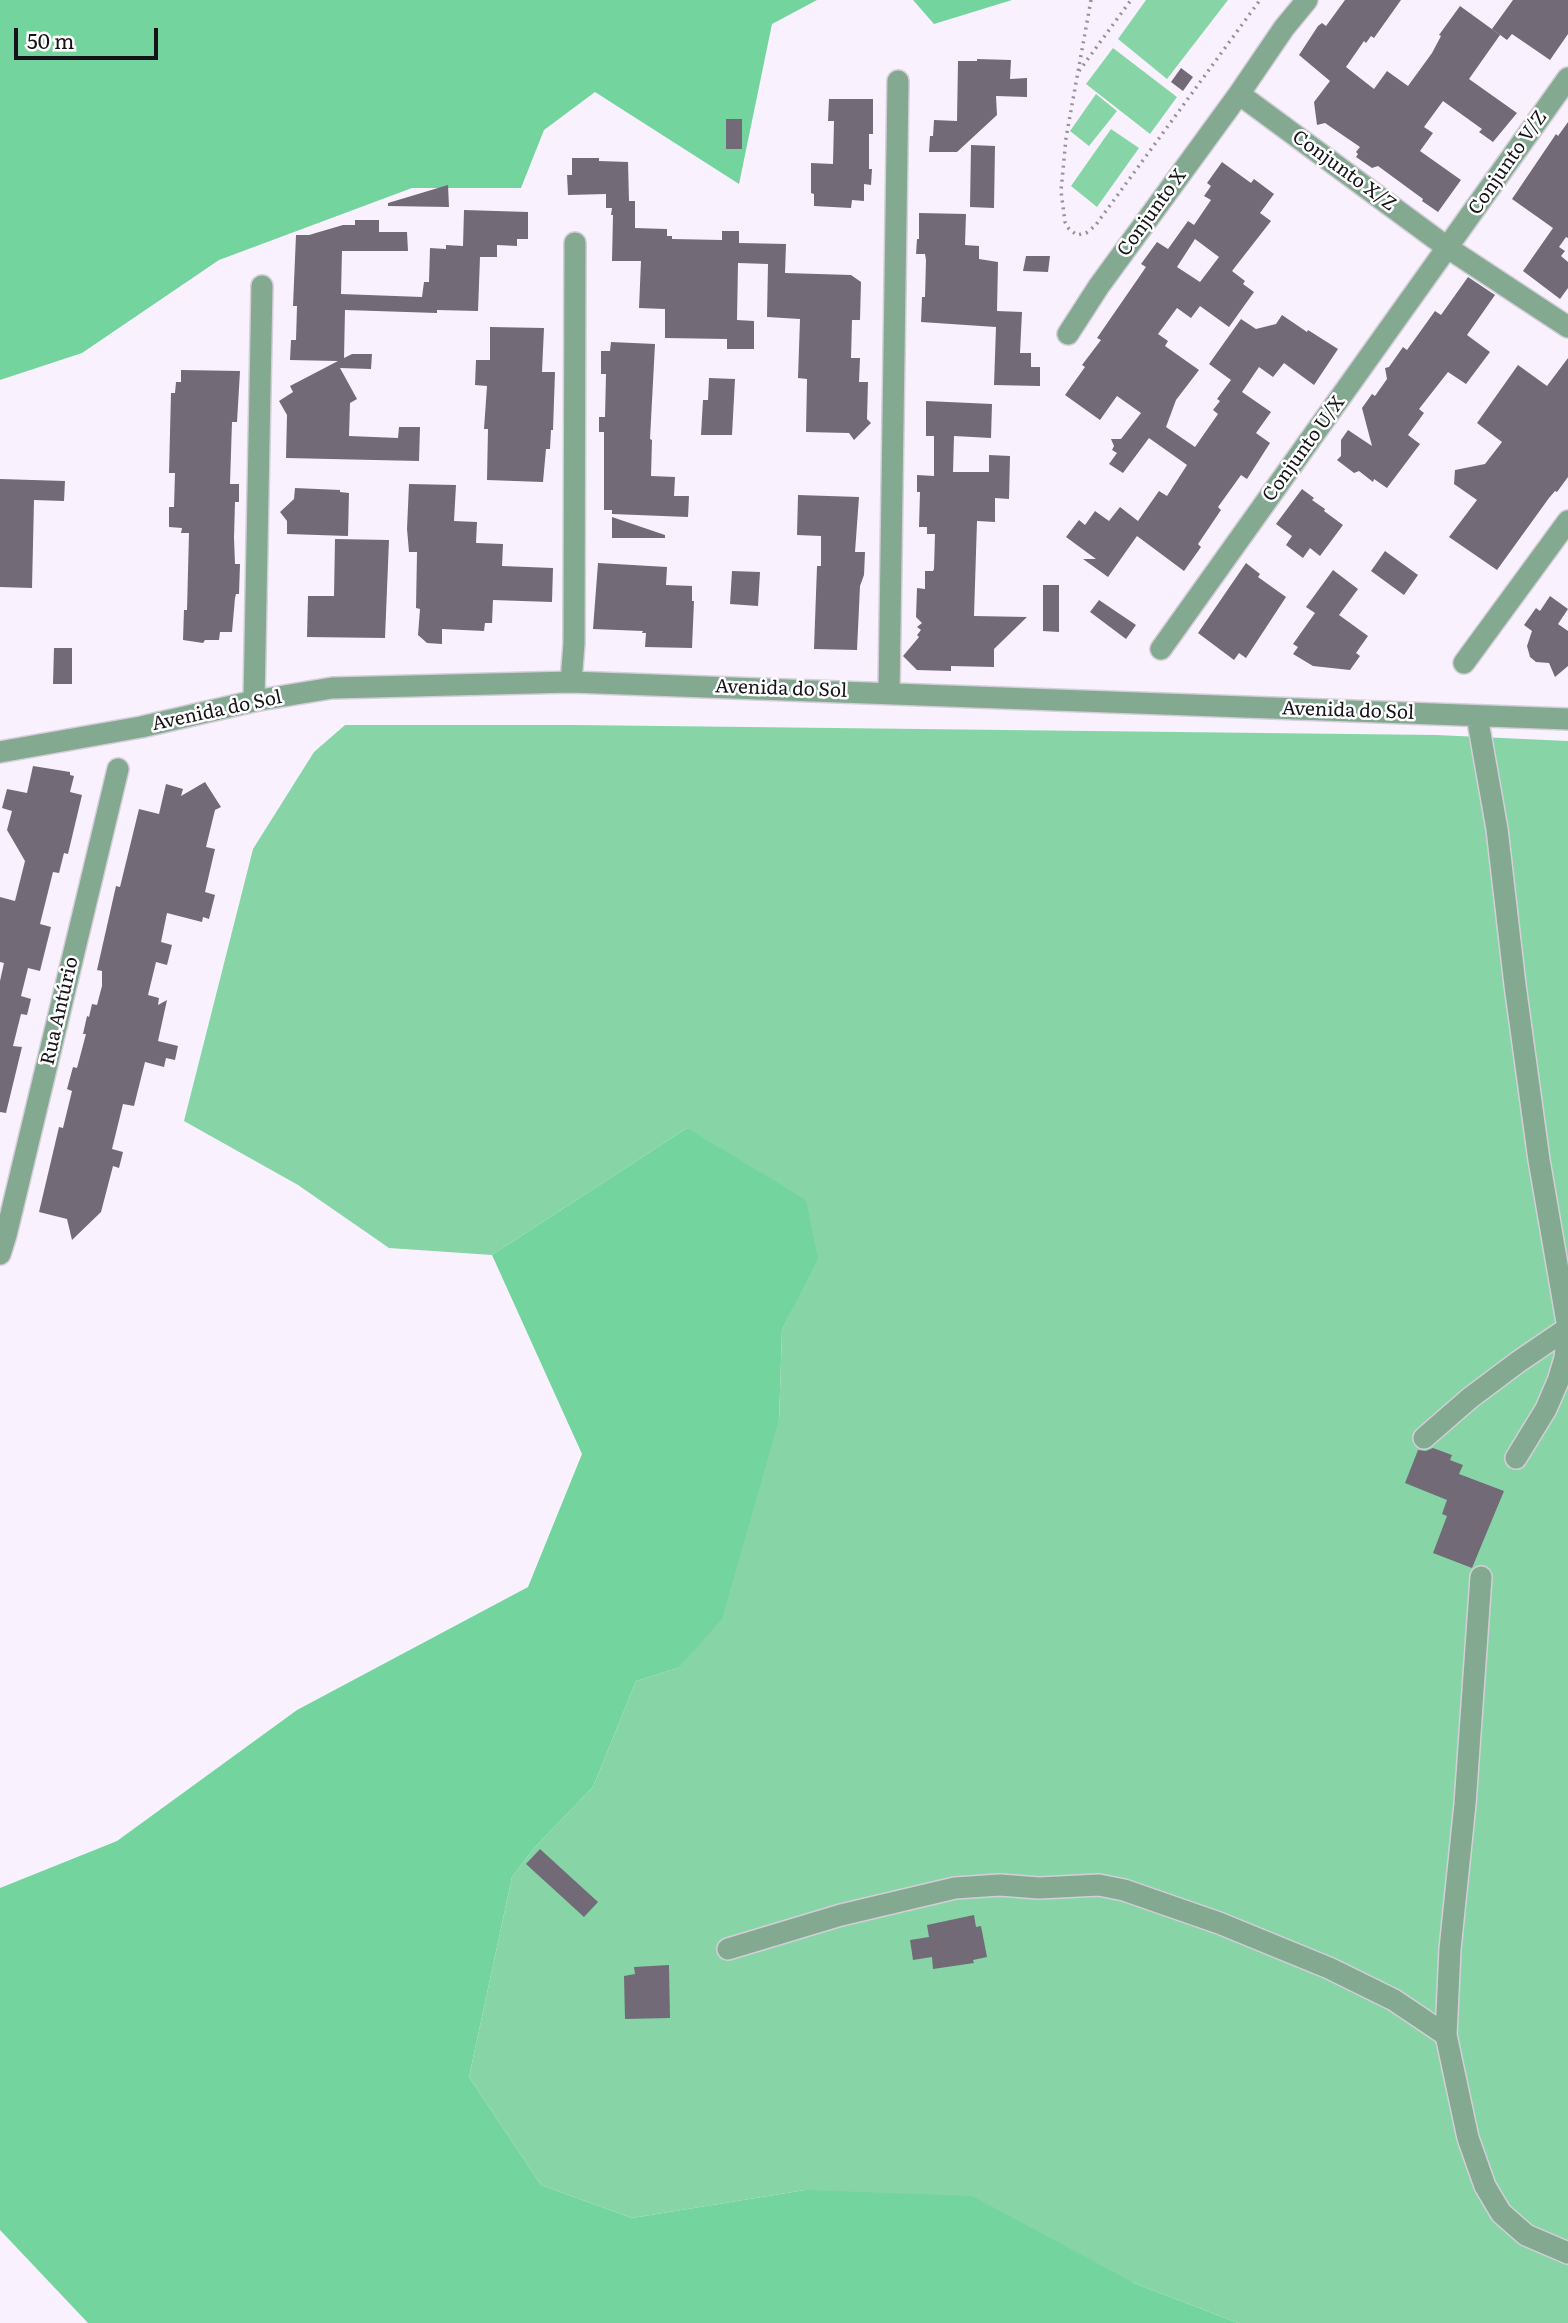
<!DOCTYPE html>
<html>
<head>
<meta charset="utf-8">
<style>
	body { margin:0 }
	#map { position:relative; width:1568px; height:2323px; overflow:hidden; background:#f9f2fe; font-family:Literata,serif }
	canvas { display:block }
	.scale { position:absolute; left:14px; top:28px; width:144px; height:32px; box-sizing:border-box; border:4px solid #161318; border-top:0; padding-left:9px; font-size:21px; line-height:24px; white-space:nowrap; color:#161318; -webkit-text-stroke:5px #fff; paint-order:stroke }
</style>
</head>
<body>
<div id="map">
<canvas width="1568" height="2323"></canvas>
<div class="scale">50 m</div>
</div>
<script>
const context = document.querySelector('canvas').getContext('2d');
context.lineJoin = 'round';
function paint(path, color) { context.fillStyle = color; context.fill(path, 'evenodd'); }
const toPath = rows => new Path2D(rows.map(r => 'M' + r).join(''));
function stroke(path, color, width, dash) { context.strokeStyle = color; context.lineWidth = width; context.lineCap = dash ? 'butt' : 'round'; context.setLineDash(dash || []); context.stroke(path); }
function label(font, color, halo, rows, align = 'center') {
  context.font = font + ' Literata,serif'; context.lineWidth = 5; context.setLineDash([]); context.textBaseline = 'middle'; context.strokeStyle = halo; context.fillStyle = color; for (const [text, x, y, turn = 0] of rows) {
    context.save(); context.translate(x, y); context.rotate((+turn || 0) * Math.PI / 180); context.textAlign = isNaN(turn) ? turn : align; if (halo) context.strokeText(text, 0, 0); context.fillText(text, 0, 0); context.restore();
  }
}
const green = toPath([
	[1146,0,1228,0,1167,79,1118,39],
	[1113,48,1177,97,1150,134,1086,84],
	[1096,94,1117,111,1089,146,1070,131],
	[1111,129,1139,148,1097,207,1071,186],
	[345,725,576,725,1437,735,1568,741,1568,2323,1238,2323,1134,2283,805,2190,632,2218,541,2185,469,2077,512,1877,535,1847,593,1787,636,1681,678,1668,779,1420,782,1330,817,1259,687,1128,492,1255,389,1248,298,1185,184,1121,253,849,314,752]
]);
const forest = toPath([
	[0,0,817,0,772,24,739,184,595,92,544,130,521,188,412,188,219,260,82,353,0,380],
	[913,0,1012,0,934,24],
	[687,1128,806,1200,818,1259,782,1330,779,1420,722,1619,678,1668,636,1681,593,1787,535,1847,512,1877,469,2077,541,2185,632,2218,805,2190,972,2196,1134,2283,1238,2323,88,2323,0,2230,0,1888,117,1841,297,1710,528,1587,582,1454,492,1255]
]);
const building = toPath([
	[1345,0,1401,0,1374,38,1371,36,1366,43,1364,41,1346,67,1374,89,1387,71,1408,86,1432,53,1441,36,1439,35,1460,6,1500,35,1469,79,1517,113,1493,142,1479,132,1482,129,1443,101,1424,127,1433,133,1420,151,1461,180,1438,212,1422,201,1423,199,1378,166,1372,168,1356,157,1358,154,1356,152,1360,147,1325,123,1317,125,1314,102,1330,81,1299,55,1318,26,1322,23,1326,26],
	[1513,0,1568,0,1568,34,1550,60,1512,34,1507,40,1492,29],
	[977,59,1011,60,1010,79,1027,78,1027,97,996,96,997,115,957,152,929,152,930,136,933,136,934,120,957,121,958,61,977,61],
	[1181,68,1193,77,1183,91,1171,82],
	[829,99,873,99,873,134,869,134,869,169,872,169,871,185,864,184,864,201,852,200,851,208,814,206,814,194,811,193,811,163,833,164,834,121,828,121],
	[726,119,742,119,742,149,726,149],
	[1568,122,1568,238,1566,237,1559,247,1565,251,1561,256,1568,262,1568,288,1560,299,1523,271,1553,228,1512,199,1556,134,1558,136],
	[971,145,995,146,994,208,970,207],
	[572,158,599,158,599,161,628,162,629,201,635,201,635,228,667,229,667,236,672,236,672,239,722,240,722,231,739,231,739,243,786,244,785,273,851,275,861,282,860,320,852,320,851,358,860,358,859,382,868,382,867,419,871,423,854,440,849,433,806,432,807,379,798,378,800,319,767,317,768,264,738,263,737,320,754,321,754,349,727,349,727,339,665,338,665,309,639,308,641,261,612,261,613,215,611,215,612,208,606,208,606,194,568,195,567,175,572,175],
	[1222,162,1251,183,1254,179,1274,194,1260,213,1271,221,1232,271,1245,281,1243,284,1254,292,1229,327,1200,306,1191,318,1177,308,1158,334,1168,341,1165,346,1199,370,1176,400,1166,427,1195,447,1218,414,1213,410,1220,401,1217,399,1231,380,1209,364,1241,319,1256,329,1276,324,1282,315,1307,332,1308,330,1338,349,1314,385,1284,363,1273,377,1259,367,1242,392,1271,412,1256,433,1270,443,1247,479,1241,475,1218,507,1221,510,1198,544,1201,547,1184,571,1137,536,1108,577,1083,559,1096,559,1066,537,1079,520,1085,525,1095,511,1109,521,1120,507,1138,521,1159,491,1167,496,1187,465,1149,438,1123,473,1109,464,1117,453,1112,450,1114,446,1111,439,1121,439,1141,413,1117,396,1100,420,1065,395,1085,367,1082,365,1101,340,1097,338,1146,267,1141,264,1157,242,1168,249,1188,221,1194,225,1211,200,1204,196,1211,186,1207,183],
	[1195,239,1219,257,1200,282,1177,267],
	[448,185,449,207,388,206,388,203],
	[464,210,528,212,528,239,517,239,517,246,497,245,497,257,480,257,478,311,437,310,437,313,345,310,344,358,352,354,372,354,371,369,340,368,357,399,350,403,349,436,398,438,399,427,420,427,419,461,286,458,287,415,279,401,293,392,290,386,338,361,290,360,291,340,296,340,297,306,293,306,296,235,309,235,343,225,355,225,355,220,379,220,379,232,407,232,408,251,342,251,341,294,422,297,424,282,429,282,430,248,446,249,446,245,463,246],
	[919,213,966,214,965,245,979,246,979,259,998,262,997,311,1022,312,1020,353,1031,353,1031,367,1040,367,1040,386,994,385,996,327,921,322,922,297,925,297,926,260,925,254,916,254,917,239,919,239],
	[1026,256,1050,256,1048,272,1023,271],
	[1468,277,1495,295,1467,335,1490,352,1466,384,1448,372,1419,409,1424,413,1408,435,1420,444,1387,488,1374,479,1373,482,1359,471,1354,473,1337,460,1341,456,1341,440,1348,430,1372,446,1362,408,1372,394,1375,396,1387,379,1385,368,1389,367,1403,347,1407,350,1435,311,1441,315],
	[490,327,544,328,542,372,555,372,553,430,551,430,550,449,546,449,543,482,487,480,488,429,484,429,487,386,475,385,476,360,490,360],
	[611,342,655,344,650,439,652,440,651,476,675,477,674,496,689,496,688,517,612,514,612,510,604,510,604,432,599,432,599,417,605,417,606,374,601,374,601,351,610,351],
	[1568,358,1568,477,1557,492,1555,491,1549,498,1497,570,1449,537,1477,500,1454,484,1455,470,1485,464,1502,442,1477,423,1518,365,1547,386],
	[181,370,240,371,237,422,232,422,230,484,239,484,239,502,235,502,234,538,235,564,240,564,239,594,236,594,235,598,232,632,220,632,219,640,205,640,203,643,183,640,184,610,187,610,189,533,181,533,182,528,169,527,169,507,174,507,175,473,169,473,171,393,175,393,176,382,181,382],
	[709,378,735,379,732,435,701,435,703,400,708,400],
	[926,401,992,404,991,438,954,436,953,472,989,472,989,455,1010,456,1009,499,995,498,995,522,977,521,974,616,1027,617,994,649,994,667,951,666,951,671,917,670,903,656,919,637,917,635,921,630,917,627,922,623,916,617,917,588,925,589,925,571,933,571,934,569,935,534,927,534,927,527,919,527,920,492,917,492,917,475,934,476,934,436,926,436],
	[0,479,65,481,64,501,34,500,32,588,0,587],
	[409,484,456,485,454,521,477,522,476,543,503,544,502,566,553,568,552,602,493,600,492,623,485,623,484,631,442,629,442,644,427,643,418,635,420,609,416,608,417,552,409,552,407,529],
	[295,488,340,490,340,492,349,493,348,536,287,534,287,521,280,512,294,499],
	[1302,489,1314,498,1312,500,1325,509,1324,511,1343,525,1320,556,1310,548,1303,558,1286,545,1292,536,1276,524],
	[798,495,859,497,855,552,865,552,864,575,860,586,857,650,814,649,817,566,821,566,821,536,797,535],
	[612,517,665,535,665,538,612,538],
	[335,539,389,540,385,638,307,637,308,596,334,596],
	[1385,551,1418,575,1404,595,1371,571],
	[598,563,667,567,666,585,692,586,692,601,694,601,692,648,645,647,646,633,642,633,643,631,593,629],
	[1246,563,1260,574,1258,577,1286,597,1246,658,1239,653,1234,660,1198,633],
	[1333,570,1358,589,1339,615,1368,636,1356,653,1360,656,1350,670,1313,666,1293,654,1298,647,1293,644,1315,613,1306,607],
	[732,571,760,572,758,606,730,604],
	[1043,585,1059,585,1059,632,1043,631],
	[1550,596,1568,609,1558,624,1568,631,1568,666,1555,677,1549,663,1536,662,1530,657,1527,646,1532,631,1524,625,1536,608,1540,611],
	[1099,600,1136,625,1126,639,1090,612],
	[54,648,72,648,72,684,53,684],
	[33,766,70,772,70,775,74,776,70,792,82,795,68,854,64,853,59,873,53,872,40,924,51,927,40,971,28,968,21,996,31,999,27,1015,21,1014,13,1046,22,1047,6,1113,0,1112,0,981,4,963,0,962,0,897,15,901,25,861,7,830,12,811,2,808,7,789,27,793],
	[205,782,221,807,215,810,206,847,215,849,205,892,215,895,209,919,203,917,202,922,167,913,161,942,172,945,167,965,156,962,148,995,159,998,158,1005,167,1000,158,1041,178,1046,175,1060,166,1058,164,1067,145,1062,134,1106,123,1104,112,1149,123,1152,119,1168,113,1166,101,1212,72,1240,67,1219,39,1212,59,1127,63,1128,72,1091,67,1089,73,1067,77,1068,86,1034,83,1034,87,1016,89,1017,92,1004,97,1005,102,986,102,971,97,970,116,886,120,887,139,809,159,814,166,784,183,789,181,796],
	[1433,1448,1452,1455,1450,1460,1463,1465,1459,1474,1504,1491,1472,1568,1433,1553,1447,1516,1442,1514,1447,1500,1405,1483,1418,1450,1426,1451],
	[540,1849,598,1902,584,1917,526,1864],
	[974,1915,976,1927,981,1926,987,1957,973,1960,974,1963,933,1969,932,1957,913,1960,910,1940,929,1937,927,1925],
	[669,1965,670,2018,625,2019,624,1976,635,1974,634,1967]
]);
const path = toPath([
	[1091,0,1066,138,1061,191,1065,222,1069,229,1077,235,1086,233,1095,226,1260,0],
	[1079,71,1131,0]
]);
const minor = toPath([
	[1239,94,1448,248,1568,327],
	[1068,334,1099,286,1239,94,1284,28,1307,0],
	[1161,649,1568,78],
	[1464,663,1568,521],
	[571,682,574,644,575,243],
	[889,693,898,81],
	[254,701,262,286],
	[1477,716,1497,829,1515,985,1539,1160,1568,1328,1565,1358,1558,1381,1546,1409,1516,1458],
	[0,752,141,727,254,701,332,688,571,682,1568,719],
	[0,1254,6,1235,118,769],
	[1424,1438,1470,1398,1518,1362,1568,1328],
	[1481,1577,1465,1804,1450,1949,1446,2035,1468,2138,1485,2186,1501,2213,1526,2235,1568,2253],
	[728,1949,841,1915,955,1888,1000,1885,1039,1888,1099,1885,1124,1890,1219,1923,1329,1968,1394,2000,1446,2035]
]);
const streetNames = [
	["Conjunto V/Z",1508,163,-55],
	["Conjunto X/Z",1344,171,36],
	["Conjunto X",1152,213,-54],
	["Conjunto U/X",1304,449,-54],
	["Avenida do Sol",781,689,2],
	["Avenida do Sol",217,711,-12],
	["Avenida do Sol",1348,711,2],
	["Rua Antúrio",60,1011,-77]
];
paint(green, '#87d5a7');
paint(forest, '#73d49e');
paint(building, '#726a77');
stroke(minor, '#d5ced9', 24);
stroke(path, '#959099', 3.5, [2, 5]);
stroke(minor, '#83a991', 21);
label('19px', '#161318', '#fff', streetNames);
</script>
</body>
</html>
